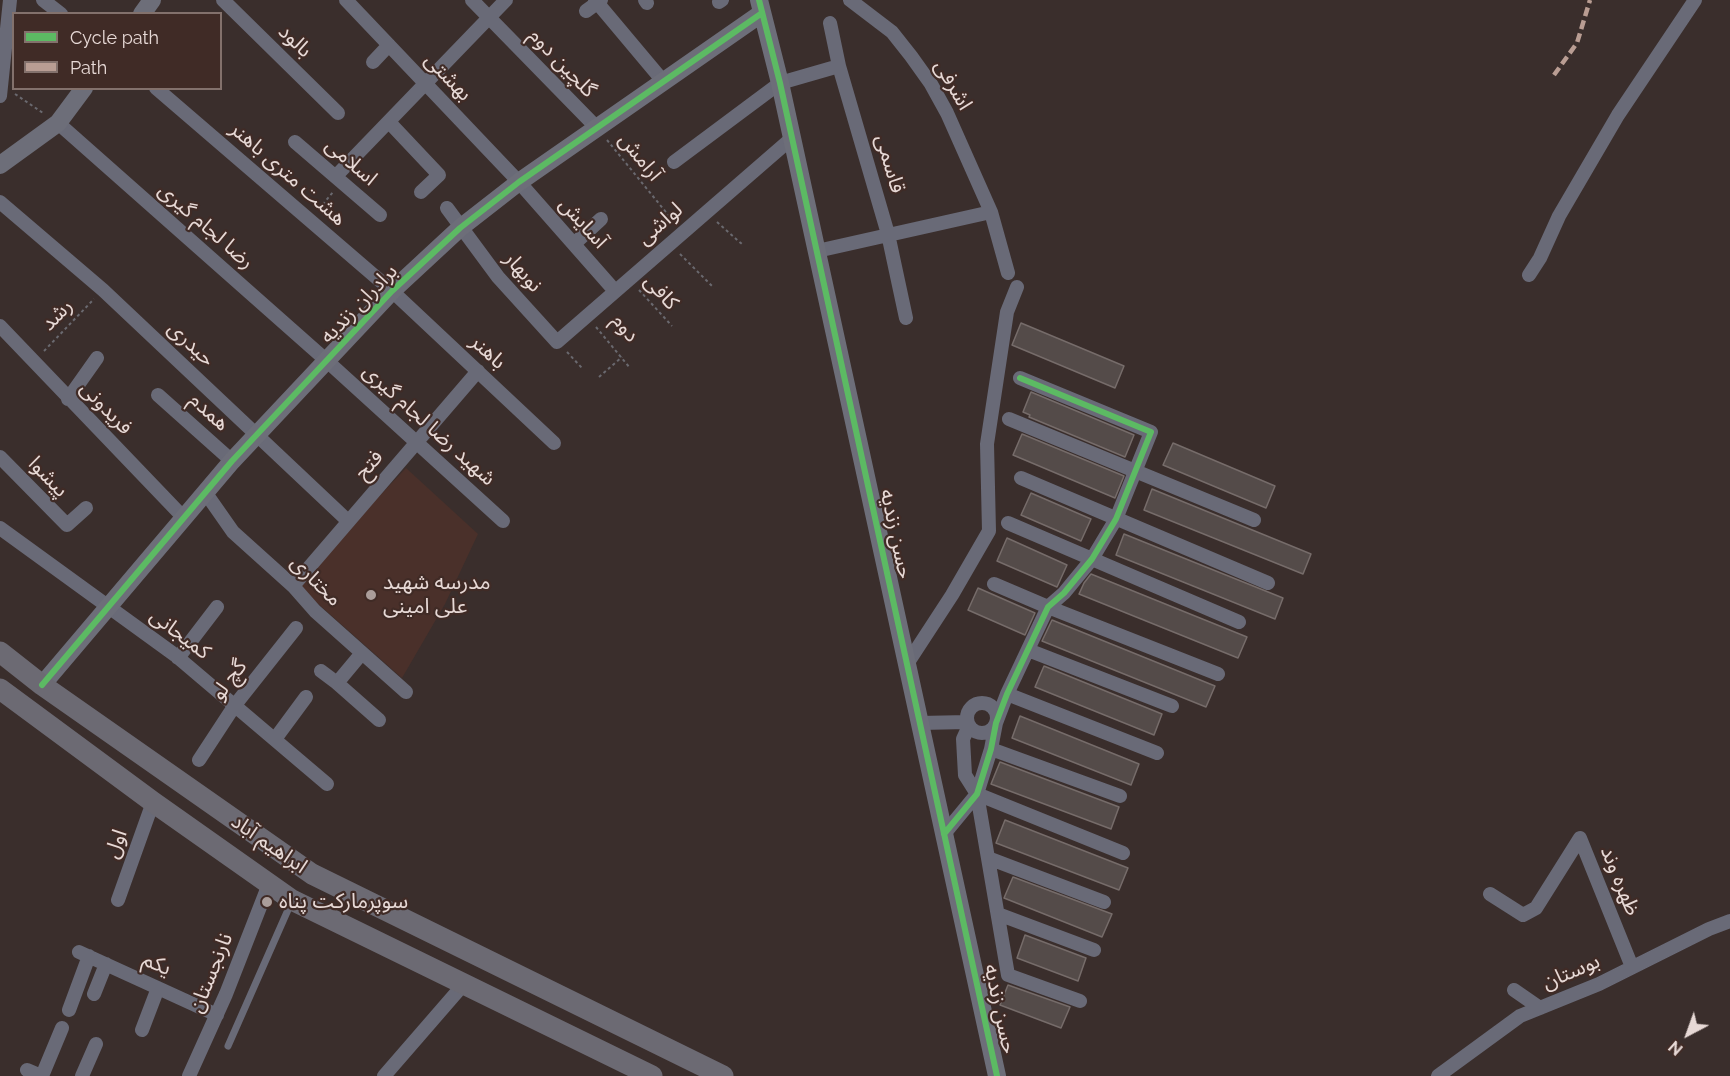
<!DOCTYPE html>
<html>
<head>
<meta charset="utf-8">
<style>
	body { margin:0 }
	#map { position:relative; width:1730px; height:1076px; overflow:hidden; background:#3a2e2c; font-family:Raleway,sans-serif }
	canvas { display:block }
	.legend { position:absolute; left:12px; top:12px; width:210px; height:78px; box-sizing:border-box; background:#402b26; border:2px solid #83716c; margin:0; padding:8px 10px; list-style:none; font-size:18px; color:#e7d9d6 }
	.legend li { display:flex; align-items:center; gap:12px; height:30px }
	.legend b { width:30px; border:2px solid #83716c }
	.north { position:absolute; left:1658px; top:1004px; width:60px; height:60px; -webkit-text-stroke:4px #402b26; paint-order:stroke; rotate:221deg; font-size:16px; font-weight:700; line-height:24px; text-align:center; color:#e7d9d6 }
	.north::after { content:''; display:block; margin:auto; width:21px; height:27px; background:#e7d9d6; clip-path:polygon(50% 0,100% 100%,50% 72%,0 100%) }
</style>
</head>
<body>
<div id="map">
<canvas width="1730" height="1076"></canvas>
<ul class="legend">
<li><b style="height:8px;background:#5cba63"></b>Cycle path</li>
<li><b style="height:8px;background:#b99d93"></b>Path</li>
</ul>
<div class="north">N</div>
</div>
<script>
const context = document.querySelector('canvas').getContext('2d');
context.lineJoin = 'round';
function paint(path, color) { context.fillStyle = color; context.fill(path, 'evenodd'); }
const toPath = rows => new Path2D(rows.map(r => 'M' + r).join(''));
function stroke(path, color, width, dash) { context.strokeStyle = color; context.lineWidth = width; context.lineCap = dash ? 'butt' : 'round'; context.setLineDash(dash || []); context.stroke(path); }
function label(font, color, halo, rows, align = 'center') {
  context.font = font + ' Raleway,"Noto Sans Arabic",sans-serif'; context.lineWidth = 4.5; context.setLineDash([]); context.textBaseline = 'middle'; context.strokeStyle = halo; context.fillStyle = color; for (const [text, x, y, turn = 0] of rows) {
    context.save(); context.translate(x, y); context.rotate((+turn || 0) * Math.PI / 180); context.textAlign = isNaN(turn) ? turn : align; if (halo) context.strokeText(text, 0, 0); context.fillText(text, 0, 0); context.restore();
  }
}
const built = toPath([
	[406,468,478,534,445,604,402,678,298,586,351,526]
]);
const building = toPath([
	[1021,323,1124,366,1115,388,1012,345,1021,323],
	[1031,392,1134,435,1125,457,1029,417,1030,415,1023,412,1031,392],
	[1022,434,1124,476,1115,498,1013,455,1022,434],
	[1173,443,1275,486,1266,508,1163,465,1173,443],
	[1152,489,1311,554,1303,574,1144,510,1152,489],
	[1031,493,1091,519,1081,541,1021,515,1031,493],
	[1124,534,1283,598,1275,619,1116,555,1124,534],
	[1007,538,1067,565,1057,587,997,561,1007,538],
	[1091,574,1247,637,1238,658,1079,594,1084,583,1091,574],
	[978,588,1035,613,1025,635,968,610,978,588],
	[1052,620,1215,686,1206,707,1042,641,1052,620],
	[1044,666,1162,714,1154,735,1035,687,1044,666],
	[1020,716,1139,764,1131,785,1012,738,1020,716],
	[1000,762,1119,807,1111,829,991,784,1000,762],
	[1005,820,1128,868,1119,890,996,843,1005,820],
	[1013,877,1112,914,1102,937,1004,898,1013,877],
	[1025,935,1086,958,1078,981,1017,958,1025,935],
	[1008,985,1070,1007,1061,1028,1000,1005,1008,985]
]);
const path = toPath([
	[15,94,43,113],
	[607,140,674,222],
	[319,209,333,192],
	[717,222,743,245],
	[680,254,714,288],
	[639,290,672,326],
	[596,327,630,368],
	[44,351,94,299],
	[567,352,582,368],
	[599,377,622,357]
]);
const lane = toPath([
	[228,1046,291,903]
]);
const street = toPath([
	[43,0,61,14],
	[223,0,338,113],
	[346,0,519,182,615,291],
	[472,0,598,129],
	[595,0,663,81],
	[645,0,647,3],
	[850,0,892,32,911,56,931,84,947,113,991,212,1008,273],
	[719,2,722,0],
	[586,11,601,0],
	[830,23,839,66,888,234,906,318],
	[373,62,389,45],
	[156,88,392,291,554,443],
	[0,96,10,0],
	[389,122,439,175,421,192],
	[58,123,327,361,503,521],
	[295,142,380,215],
	[674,162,780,83,839,66],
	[336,176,506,0],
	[0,202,103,290,348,521],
	[447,208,498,277,557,342,792,138],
	[574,244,601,219],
	[817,251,991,212],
	[1529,275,1540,258,1559,216,1618,115,1695,0],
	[0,326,184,518],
	[158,395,232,461],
	[68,399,97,358],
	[1009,419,1254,520],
	[0,457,67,525,86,508],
	[1021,478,1268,583],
	[205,492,233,532,293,586,315,611,406,692],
	[1008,523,1239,622],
	[0,528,175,655,327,784],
	[994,584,1048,607,1218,674],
	[293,586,478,371],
	[1028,650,1172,706],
	[362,653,337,683,379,720],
	[178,658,217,607],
	[907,664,952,595,989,531,987,444,1007,312,1017,287],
	[321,671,337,683],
	[1007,694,1157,753],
	'967 718a15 15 0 1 1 30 0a15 15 0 1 1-30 0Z',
	[920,723,967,722],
	[969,726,963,739,965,775,977,794],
	[275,739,306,697],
	[991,749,1120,796],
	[199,760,235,705,296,628],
	[944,834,977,794,991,749,996,723,1007,694,1048,607,1064,593,1092,559,1116,519,1151,432,1020,378],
	[988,858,1104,902],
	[1490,894,1523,915,1536,908,1580,838,1632,967],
	[118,900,153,802],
	[998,914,1094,950],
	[79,952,217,1015],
	[1514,990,1540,1008],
	[94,994,106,964],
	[1080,1001,1008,975,977,794,1123,853],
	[69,1010,89,956],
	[142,1030,158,988],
	[27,1070,41,1076],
	[42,1076,62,1028],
	[82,1076,96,1044],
	[189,1076,226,994,269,884],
	[384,1076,463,985],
	[1438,1076,1520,1016,1599,984,1709,929,1730,921]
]);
const secondary = toPath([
	[759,0,780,83,997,1076],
	[142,14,152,0],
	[0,165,58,123,84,88],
	[42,685,232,461,392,291,460,228,519,182,762,13]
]);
const primary = toPath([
	[0,652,42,685,312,874,723,1076],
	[0,689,153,802,292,900,652,1076]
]);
const quiet = toPath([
	[1554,75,1577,43,1590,0]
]);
const cycleway = toPath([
	[759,0,780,83,997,1076],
	[42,685,232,461,392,291,460,228,519,182,762,13],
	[944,834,977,794,991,749,996,723,1007,694,1048,607,1064,593,1092,559,1116,519,1151,432,1020,378]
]);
const markers = [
	[371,595,6,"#aa9d9a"],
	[267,902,6,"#aa9d9a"]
];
const streetNames = [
	["بالود",295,41,44],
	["گلچین دوم",562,63,46],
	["بهشتی",448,77,46],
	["اشرفی",953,85,60],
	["آرامش",640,157,51],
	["اسلامی",351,162,41],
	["قاسمی",890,164,74],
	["هشت متری باهنر",288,174,41],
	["آسایش",583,223,48],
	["لواشی",660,224,-41],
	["رضا لجام گیری",206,226,41],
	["نوبهار",523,272,49],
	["کافی",661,292,48],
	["برادران زندیه",359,304,-46],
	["رشد",57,315,-46],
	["دوم",625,328,50],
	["حیدری",191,344,43],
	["باهنر",488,352,43],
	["فریدونی",106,408,46],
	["همدم",209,412,42],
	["شهید رضا لجام گیری",429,425,42],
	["فتح",369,465,-49],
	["پیشوا",48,477,46],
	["حسن زندیه",896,534,78],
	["مختاری",316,581,45],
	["کمیجانی",180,634,37],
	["گچ لو",229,680,-53],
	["اول",116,844,-70],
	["ابراهیم آباد",269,844,35],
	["ظهره وند",1620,881,68],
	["یکم",157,964,24],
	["بوستان",1571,972,-23],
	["نارنجستان",211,973,-68],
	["حسن زندیه",1000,1009,78]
];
const poiNames = [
	["مدرسه شهید",383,583],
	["علی امینی",383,607],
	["سوپرمارکت پناه",279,902]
];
paint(built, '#4a302a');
paint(building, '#544b49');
stroke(building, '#766c6a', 1.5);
stroke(path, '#6a696f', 2, [3, 3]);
stroke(lane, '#696a77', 7);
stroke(street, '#696a77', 14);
stroke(secondary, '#6d6e79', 18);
stroke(primary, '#6c6a73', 21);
stroke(quiet, '#b99d93', 4.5, [9, 4.5]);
stroke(cycleway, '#5cba63', 6);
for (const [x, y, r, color] of markers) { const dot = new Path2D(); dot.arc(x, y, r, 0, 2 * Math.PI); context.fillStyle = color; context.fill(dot); stroke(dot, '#402b26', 2); }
label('21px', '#e7d9d6', '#402b26', streetNames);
label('21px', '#e7d9d6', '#402b26', poiNames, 'left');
</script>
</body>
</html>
